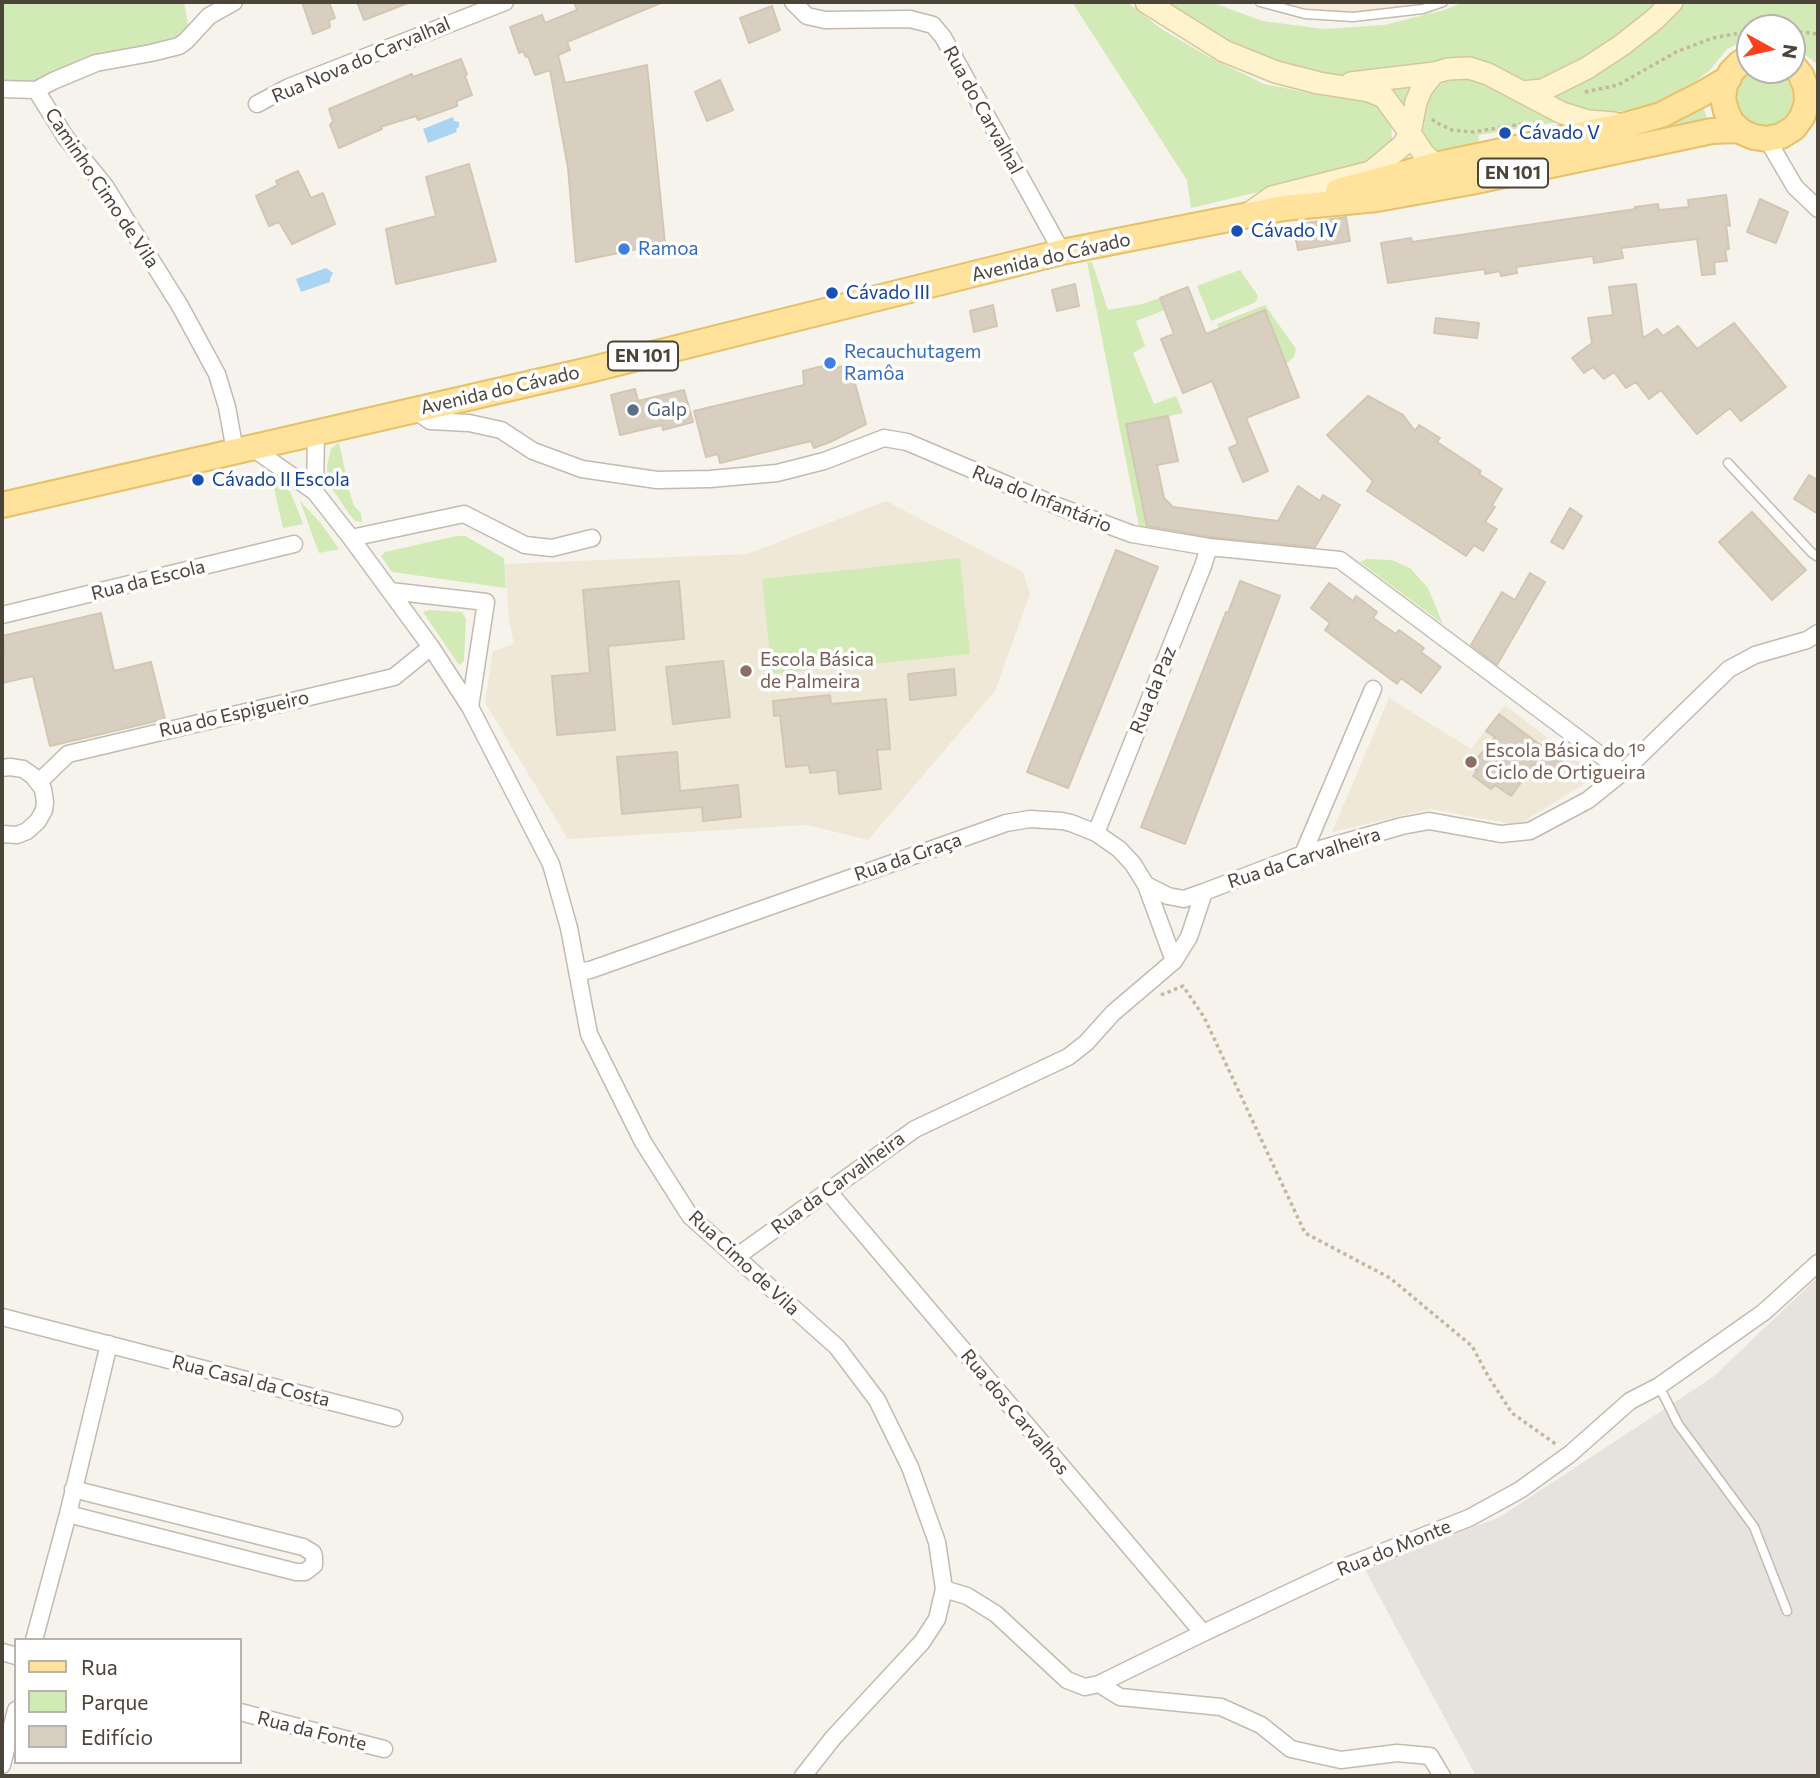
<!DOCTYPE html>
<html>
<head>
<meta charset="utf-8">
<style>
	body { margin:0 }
	#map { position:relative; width:1820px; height:1778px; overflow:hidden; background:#f6f3ec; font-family:Commissioner,sans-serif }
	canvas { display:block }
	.frame { position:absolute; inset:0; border:4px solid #4b4439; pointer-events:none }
	.legend { position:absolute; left:14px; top:1638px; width:228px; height:126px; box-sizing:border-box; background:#fff; border:2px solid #b7b4b0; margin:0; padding:9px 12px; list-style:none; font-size:21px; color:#4b4439 }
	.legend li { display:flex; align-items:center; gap:14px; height:35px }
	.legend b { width:35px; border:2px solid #b7b4b0 }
	.north { position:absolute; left:1736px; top:14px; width:70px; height:70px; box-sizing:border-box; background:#fff; border:2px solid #b7b4b0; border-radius:50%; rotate:98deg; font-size:19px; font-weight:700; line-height:28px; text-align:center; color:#4b4439 }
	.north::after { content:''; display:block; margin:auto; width:24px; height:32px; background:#fc3f1d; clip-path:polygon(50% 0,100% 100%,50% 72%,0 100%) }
</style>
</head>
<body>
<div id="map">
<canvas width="1820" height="1778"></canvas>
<div class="frame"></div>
<ul class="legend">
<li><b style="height:9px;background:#ffe39c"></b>Rua</li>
<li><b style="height:19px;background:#d2eab5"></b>Parque</li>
<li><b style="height:19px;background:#d8cfc1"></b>Edifício</li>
</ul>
<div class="north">N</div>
</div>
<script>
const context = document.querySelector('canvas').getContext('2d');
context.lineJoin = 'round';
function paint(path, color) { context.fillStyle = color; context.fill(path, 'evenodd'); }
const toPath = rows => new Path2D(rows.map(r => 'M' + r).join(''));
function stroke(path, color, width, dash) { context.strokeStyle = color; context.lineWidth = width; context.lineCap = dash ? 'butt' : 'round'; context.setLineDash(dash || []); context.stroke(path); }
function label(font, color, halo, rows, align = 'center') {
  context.font = font + ' Commissioner,sans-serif'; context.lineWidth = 7; context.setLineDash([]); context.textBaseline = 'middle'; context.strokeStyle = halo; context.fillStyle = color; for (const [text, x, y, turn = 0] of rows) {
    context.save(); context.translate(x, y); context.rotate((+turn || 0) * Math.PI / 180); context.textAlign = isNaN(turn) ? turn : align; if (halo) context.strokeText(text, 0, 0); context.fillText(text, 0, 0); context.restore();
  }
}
const commercial = toPath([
	[1260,2,1443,2,1353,17,1305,14]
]);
const industrial = toPath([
	[1818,1277,1818,1776,1476,1776,1364,1568,1500,1517,1713,1377]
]);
const education = toPath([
	[886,501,1023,572,1030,594,995,691,868,840,807,825,568,839,485,703,493,651,514,644,509,620,505,564,747,554],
	[1389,698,1471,749,1505,705,1597,776,1518,825,1431,809,1332,832]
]);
const green = toPath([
	[2,2,184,2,189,30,183,38,40,82,2,82],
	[1072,2,1127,2,1163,30,1209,57,1264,84,1326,96,1364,97,1378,103,1391,121,1392,138,1386,150,1375,159,1355,169,1191,208,1187,180],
	[1166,2,1211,2,1262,21,1324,29,1384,25,1444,10,1464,2,1659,2,1612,39,1567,68,1545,79,1526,82,1509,72,1480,59,1457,59,1431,63,1390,72,1346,76,1311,72,1275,62,1222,38,1183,15],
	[1687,2,1818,2,1818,65,1792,44,1792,28,1750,28,1750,38,1727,49,1710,70,1685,90,1645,107,1599,115,1547,99,1629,51],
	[1750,70,1775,70,1783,74,1789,82,1792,91,1793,101,1790,110,1784,118,1777,124,1767,127,1748,124,1735,109,1734,89,1738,80],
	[1460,77,1471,77,1495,87,1558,122,1479,135,1478,143,1433,151,1425,139,1422,127,1423,112,1428,97,1436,88,1447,80],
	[1421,81,1406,111,1376,86],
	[1703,106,1708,121,1644,134],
	[1087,262,1092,262,1108,310,1142,304,1160,298,1165,310,1136,321,1145,346,1133,353,1154,404,1176,396,1183,413,1126,425,1147,528,1139,527],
	[1240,270,1258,296,1256,302,1211,321,1197,286],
	[1265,305,1296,349,1294,357,1286,364,1265,310,1219,329,1217,324],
	[339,442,349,490,354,506,361,513,362,522,355,521,349,514,327,481,327,465,331,449],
	[273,484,290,491,303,524,283,528],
	[300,501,320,522,339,549,319,553],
	[456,536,465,536,504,558,506,588,392,572,381,556,385,552],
	[960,558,970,654,772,674,762,579],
	[1367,559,1392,560,1410,568,1428,588,1443,624,1360,562],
	[429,610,462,612,466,619,464,661,459,665,423,612]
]);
const water = toPath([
	[453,117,454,121,459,122,459,127,456,129,457,132,428,143,423,129],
	[326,268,333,273,330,279,330,282,301,292,296,279]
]);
const building = toPath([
	[302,2,329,2,335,18,329,20,330,27,313,34,302,2],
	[357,2,408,2,408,3,364,20,357,2],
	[574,2,663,2,567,42,570,50,558,55,565,83,647,65,665,243,576,262,568,168,550,70,535,75,528,56,526,57,523,51,519,53,510,27,542,15,545,23,577,10,574,2],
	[772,6,780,30,749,43,740,18,772,6],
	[461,59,467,74,465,76,472,95,457,101,457,106,418,120,416,116,380,127,382,129,339,148,330,125,333,121,329,109,412,74,413,77,461,59],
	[720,80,733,110,707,121,695,92,720,80],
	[469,164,496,261,396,284,386,229,436,216,426,177,469,164],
	[298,171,311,198,323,193,335,224,292,244,279,222,269,226,256,196,278,185,276,181,298,171],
	[1726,195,1730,226,1726,224,1729,249,1725,250,1727,261,1714,262,1715,274,1702,275,1697,239,1621,248,1623,258,1594,263,1593,256,1516,267,1517,273,1501,276,1500,271,1485,274,1485,269,1388,283,1381,243,1411,238,1412,242,1636,209,1635,207,1658,204,1659,210,1689,207,1688,200,1726,195],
	[1760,199,1788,212,1776,243,1747,232,1760,199],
	[1346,217,1350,241,1298,250,1294,229,1307,227,1306,223,1346,217],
	[1075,284,1079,306,1057,311,1052,290,1075,284],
	[1636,284,1643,338,1657,329,1663,336,1678,326,1697,349,1734,323,1786,387,1741,421,1730,408,1697,434,1661,390,1649,399,1636,382,1626,388,1614,372,1604,379,1593,367,1584,373,1572,358,1592,343,1588,318,1613,315,1609,287,1636,284],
	[1188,287,1206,334,1265,310,1299,397,1246,418,1268,471,1243,482,1229,448,1238,444,1212,381,1183,393,1161,339,1174,334,1160,298,1188,287],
	[993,305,997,326,974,332,970,311,993,305],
	[1436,318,1479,323,1477,338,1434,333,1436,318],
	[827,365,828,369,850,365,866,424,830,442,814,448,811,441,720,463,718,454,706,457,694,411,804,385,803,371,827,365],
	[635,389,638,401,684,390,693,422,663,430,662,425,620,435,611,395,635,389],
	[1368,396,1403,415,1415,431,1419,425,1440,438,1437,442,1481,471,1479,474,1502,489,1492,505,1495,507,1485,522,1497,529,1483,551,1474,545,1466,556,1367,491,1373,481,1327,435,1368,396],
	[1168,416,1178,461,1157,465,1164,498,1173,507,1278,521,1298,486,1320,501,1323,495,1340,505,1315,547,1210,537,1147,526,1126,424,1168,416],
	[1809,475,1818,480,1818,514,1794,499,1809,475],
	[1570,508,1582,516,1563,549,1551,542,1570,508],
	[1752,512,1806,570,1772,600,1719,542,1752,512],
	[1116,550,1158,567,1068,788,1027,772,1116,550],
	[1530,573,1545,582,1497,665,1471,645,1502,592,1515,600,1530,573],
	[679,581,684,639,608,646,615,730,557,735,552,676,590,673,583,590,679,581],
	[1240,581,1280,596,1185,844,1141,827,1226,612,1228,613,1240,581],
	[1329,583,1353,601,1356,596,1377,612,1373,618,1396,634,1399,630,1424,648,1421,652,1441,667,1421,693,1401,678,1397,684,1325,630,1330,623,1311,608,1329,583],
	[101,613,114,671,151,662,165,719,50,746,33,676,2,683,2,654,5,653,2,636,101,613],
	[723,661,730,717,673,724,666,667,723,661],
	[954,669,956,695,910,700,908,674,954,669],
	[830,695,831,704,886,699,890,749,877,750,881,789,839,794,837,770,810,773,809,765,786,767,780,715,774,716,773,701,830,695],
	[1499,714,1563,762,1550,777,1534,765,1511,796,1495,785,1491,789,1473,776,1477,771,1471,766,1495,737,1486,731,1499,714],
	[677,752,680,791,738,785,741,817,703,821,702,807,622,814,617,757,677,752]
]);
const path = toPath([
	[1792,31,1818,34],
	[1585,92,1618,85,1676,52,1713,38,1750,31],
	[1432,119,1435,122,1452,130,1473,132,1522,124],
	[1161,995,1183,986,1204,1017,1305,1233,1390,1278,1472,1346,1488,1376,1512,1413,1557,1445]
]);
const lane = toPath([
	[1260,2,1305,14,1353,17,1423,9,1443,2],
	[1728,463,1812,553,1818,557],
	[1659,1386,1678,1424,1754,1527,1787,1611]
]);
const street = toPath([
	[793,2,807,16,825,20,910,19,933,25,943,37,1062,252],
	[2,89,36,90],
	[36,90,66,138,105,186,180,306,217,374,227,407,235,451],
	[36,90,53,81,96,63,151,53,179,46,186,41,209,16,234,2],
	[257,104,289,87,505,2],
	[1767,139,1795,187,1818,209],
	[414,410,430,421,469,423,501,430,533,451,582,469,657,480,710,479,777,473,824,461,884,438,907,442,1060,507,1132,534,1209,547,1340,560,1623,772],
	[251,447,315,492,351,538,431,647,470,707,551,864,569,928,589,1034,643,1142,690,1216,837,1347,877,1400,910,1467,937,1542,944,1589,937,1619,922,1642,833,1738,803,1776],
	[315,492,316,433],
	[351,538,464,514,525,545,552,548,592,538],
	[390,591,486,602,470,707],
	[2,615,294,544],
	[2,768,10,767,23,769,33,776,43,789,45,802,44,810,38,821,27,831,17,835,2,834],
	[39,782,68,754,394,677,431,647],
	[1096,833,1203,566,1209,547],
	[1303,854,1373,689],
	[1146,885,1168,896,1184,899,1204,892],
	[578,972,590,970,1006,823,1030,819,1062,821,1071,823,1096,833,1119,849,1133,864,1146,885,1174,961],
	[828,1191,1203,1633],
	[736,1257,915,1129,1068,1057,1086,1043,1113,1013,1174,961,1189,937,1204,892,1303,854,1402,826,1429,821,1501,834,1530,831,1588,800,1623,772,1729,669,1755,655,1807,640,1818,633],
	[2,1317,394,1418],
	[68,1514,296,1572,305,1572,314,1565,314,1557,313,1553,303,1547,73,1489],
	[944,1589,967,1596,996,1614,1067,1680,1085,1687,1099,1684,1203,1633,1337,1570,1469,1518,1520,1490,1570,1454,1630,1401,1659,1386,1764,1312,1818,1263],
	[34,1640,68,1514,109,1344],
	[2,1652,16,1656],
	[1099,1684,1120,1697,1221,1707,1261,1725,1291,1749,1341,1760,1397,1753,1430,1756,1442,1776],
	[240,1712,384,1749],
	[2,1765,16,1710]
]);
const secondary = toPath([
	[1146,2,1224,51,1276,72,1319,83,1369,91,1384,97,1410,133,1403,145,1371,172,1272,197,1248,214],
	[1434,73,1422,88,1416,102,1410,133,1423,153,1435,165,1447,172],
	[1351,83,1434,73,1448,69,1469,68,1488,74,1562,113,1588,121,1614,123],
	[1522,92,1543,90,1587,68,1622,45,1655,19,1672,2]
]);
const primary = toPath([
	[1750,58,1740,63,1731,72,1725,84,1723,98,1726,111,1732,123,1742,132,1754,137,1767,139,1781,136,1794,128,1802,117,1807,103,1806,88,1801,75,1792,64],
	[1338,191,1435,165,1626,125,1661,115,1702,94,1729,78],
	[2,505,589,370,1062,252,1284,208,1377,199,1471,182,1712,131,1740,130]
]);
const markers = [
	[1505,133,7,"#1a4fb4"],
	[1237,231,7,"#1a4fb4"],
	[624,249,7,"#3f7fe0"],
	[832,293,7,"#1a4fb4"],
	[830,363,7,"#3f7fe0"],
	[633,410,7,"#5c6f8a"],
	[198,480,7,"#1a4fb4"],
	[746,671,7,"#8d6e63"],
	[1471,762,7,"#8d6e63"]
];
const shields = [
	[1513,173,70],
	[643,356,70]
];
const shieldNames = [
	["EN 101",1513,173],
	["EN 101",643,356]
];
const streetNames = [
	["Rua Nova do Carvalhal",361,60,-23],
	["Rua do Carvalhal",983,110,61],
	["Caminho Cimo de Vila",102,188,56],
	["Avenida do Cávado",1051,257,-13],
	["Avenida do Cávado",500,390,-13],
	["Rua do Infantário",1042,499,22],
	["Rua da Escola",148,580,-14],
	["Rua da Paz",1153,690,-68],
	["Rua do Espigueiro",234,714,-13],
	["Rua da Graça",908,857,-19],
	["Rua da Carvalheira",1304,858,-18],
	["Rua da Carvalheira",838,1183,-36],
	["Rua Cimo de Vila",744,1263,43],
	["Rua Casal da Costa",251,1381,14],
	["Rua dos Carvalhos",1015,1412,50],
	["Rua do Monte",1394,1548,-22],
	["Rua da Fonte",312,1731,14]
];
const transitNames = [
	["Cávado V",1519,133],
	["Cávado IV",1251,231],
	["Cávado III",846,293],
	["Cávado II Escola",212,480]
];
const shopNames = [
	["Ramoa",638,249],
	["Recauchutagem",844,352],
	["Ramôa",844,374]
];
const serviceNames = [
	["Galp",647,410]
];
const educationNames = [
	["Escola Básica",760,660],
	["de Palmeira",760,682],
	["Escola Básica do 1º",1485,751],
	["Ciclo de Ortigueira",1485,773]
];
paint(commercial, '#f7ead8');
paint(industrial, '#e6e2dd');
paint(education, '#efe8d6');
paint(green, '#d2eab5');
paint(water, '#a9d4f2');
paint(building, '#d8cfc1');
stroke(building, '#d3c7b4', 2);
stroke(lane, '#c2bbae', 11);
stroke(street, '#c2bbae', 19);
stroke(secondary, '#d6c79b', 24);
stroke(primary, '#e6c16a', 28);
stroke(path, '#c4b79f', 3.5, [3.5, 3.5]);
stroke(lane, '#fff', 8);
stroke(street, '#fff', 16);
stroke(secondary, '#fff3cd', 21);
stroke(primary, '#ffe39c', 24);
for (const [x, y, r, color] of markers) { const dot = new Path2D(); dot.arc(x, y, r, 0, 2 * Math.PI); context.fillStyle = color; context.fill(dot); stroke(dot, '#fff', 2.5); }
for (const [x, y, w] of shields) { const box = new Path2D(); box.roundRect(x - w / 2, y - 14.5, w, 29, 5); context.fillStyle = '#fff'; context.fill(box); stroke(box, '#4b4439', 2); }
label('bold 18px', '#4b4439', null, shieldNames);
label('19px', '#4b4439', '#fff', streetNames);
label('19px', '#164399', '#fff', transitNames, 'left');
label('19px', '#366cbe', '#fff', shopNames, 'left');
label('19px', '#4e5e75', '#fff', serviceNames, 'left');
label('19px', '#785e54', '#fff', educationNames, 'left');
</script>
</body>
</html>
